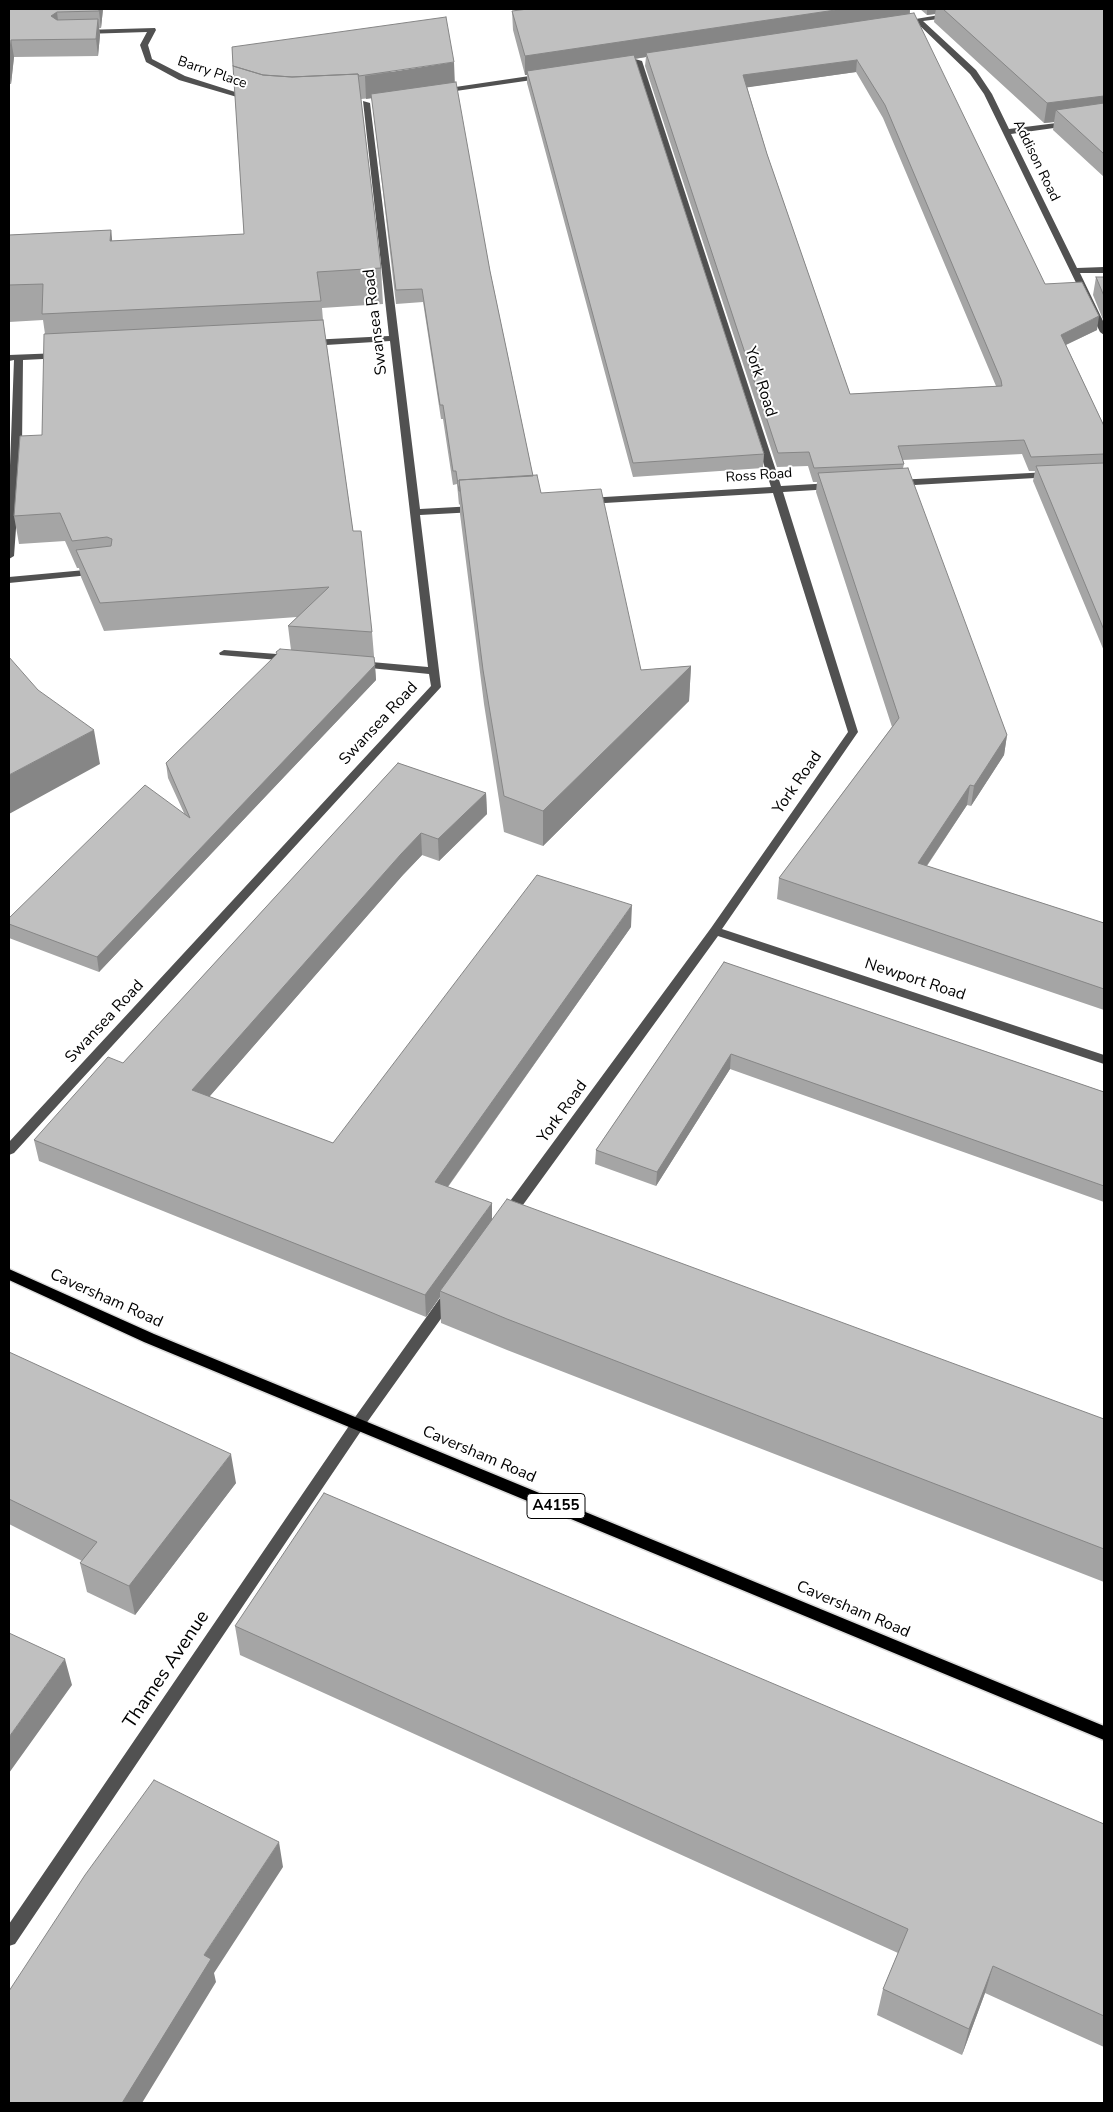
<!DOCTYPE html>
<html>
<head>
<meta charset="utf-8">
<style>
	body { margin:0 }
	#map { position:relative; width:1113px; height:2112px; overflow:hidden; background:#fff; font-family:"Nunito Sans",sans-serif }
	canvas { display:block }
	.frame { position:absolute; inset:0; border:10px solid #000; pointer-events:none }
</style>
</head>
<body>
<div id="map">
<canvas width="1113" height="2112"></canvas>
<div class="frame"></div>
</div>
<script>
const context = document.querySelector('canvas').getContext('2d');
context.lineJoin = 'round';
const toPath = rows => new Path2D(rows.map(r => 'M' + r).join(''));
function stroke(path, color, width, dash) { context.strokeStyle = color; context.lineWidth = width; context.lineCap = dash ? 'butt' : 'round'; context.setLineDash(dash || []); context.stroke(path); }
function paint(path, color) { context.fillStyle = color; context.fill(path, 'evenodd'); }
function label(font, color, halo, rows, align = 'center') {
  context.font = font + ' "Nunito Sans",sans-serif'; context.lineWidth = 4; context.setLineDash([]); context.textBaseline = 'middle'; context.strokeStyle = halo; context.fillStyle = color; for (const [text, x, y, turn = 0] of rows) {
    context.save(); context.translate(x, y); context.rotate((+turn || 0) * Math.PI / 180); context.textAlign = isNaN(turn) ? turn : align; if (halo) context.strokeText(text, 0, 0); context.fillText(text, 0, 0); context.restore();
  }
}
const minor = toPath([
	[951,13,954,13,954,17,923,21,976,70,992,94,1009,129,1104,117,1104,121,1011,134,1077,268,1104,267,1104,273,1080,273,1104,323,1104,335,1100,332,984,94,970,74,916,22,902,24,898,22,951,13],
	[155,28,156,30,148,45,152,59,185,76,254,98,254,102,179,80,146,62,140,45,147,32,84,34,80,32,84,30,155,28],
	[635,59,642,61,781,486,832,483,837,486,832,489,783,492,858,732,722,929,1104,1055,1104,1064,718,936,512,1220,507,1221,502,1220,500,1216,502,1212,711,928,848,732,773,493,588,504,583,501,588,498,771,487,635,59],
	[543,74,546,74,546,78,442,93,438,91,442,89,543,74],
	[363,101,370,103,420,509,475,506,480,509,475,512,420,515,441,687,14,1153,9,1155,9,1142,431,686,429,674,360,667,355,664,360,661,428,667,390,341,310,346,306,343,310,340,389,336,363,101],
	[60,353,65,356,63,358,23,360,22,445,14,556,9,559,9,492,14,360,9,361,9,355,60,353],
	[1049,472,1054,475,1052,477,897,486,892,483,897,480,1049,472],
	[96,569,101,572,100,574,9,583,9,577,96,569],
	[224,650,290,655,295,658,290,661,220,655,219,653,224,650],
	[450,1290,455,1291,457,1295,455,1299,363,1428,15,1944,9,1946,9,1924,353,1420,445,1291,450,1290]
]);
const major = toPath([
	[9,1269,154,1334,1104,1726,1104,1740,144,1342,9,1280,9,1269]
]);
const wall = toPath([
	[9,9,103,9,101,28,99,28,100,35,98,56,14,57,11,84,9,84],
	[910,9,910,14,1045,284,1097,330,1066,345,1104,426,1104,651,1033,481,1035,471,1029,471,1022,454,903,460,904,464,903,468,1007,735,1004,755,971,806,967,805,927,866,1104,923,1104,1010,777,899,779,878,892,727,816,492,817,482,813,482,808,466,777,467,645,66,646,57,635,59,764,454,763,468,633,477,527,83,527,75,525,75,513,30,512,11],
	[856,72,883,118,996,386,850,394,767,154,747,87],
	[920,9,1104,9,1104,177,1053,130,1054,122,1044,123,934,22,935,14,927,15],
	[232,47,455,82,490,271,533,476,541,493,641,670,691,666,689,701,543,846,504,832,484,704,460,514,460,504,459,505,457,484,453,485,443,419,441,419,423,302,396,304,372,98,361,99,381,268,383,304,322,308,323,320,353,531,372,632,376,680,99,972,9,938,9,918,184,813,168,778,166,763,277,655,276,652,291,650,288,626,297,617,104,631,81,577,79,568,77,568,65,541,19,544,14,516,42,435,45,334,43,320,9,322,9,235,111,230,112,241,244,234],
	[1096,277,1104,277,1104,322,1093,295],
	[398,763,486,793,487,814,439,861,422,855,402,876,209,1097,333,1143,631,927,448,1187,492,1219,1104,1419,1104,1582,507,1350,441,1323,440,1297,426,1317,39,1161,34,1140,123,1063],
	[724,962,1104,1092,1104,1202,730,1069,656,1186,595,1164,596,1150],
	[9,1352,236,1483,135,1615,87,1592,80,1563,82,1561,9,1524],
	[235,1626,1104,1824,1104,2047,985,1993,962,2055,877,2015,883,1989,898,1953,240,1655]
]);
const shadedWall = toPath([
	[99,9,103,9,101,28,99,11],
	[842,9,910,9,909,18,646,53,646,57,528,75,527,71,527,75,525,75,525,56],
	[927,9,936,9,935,14,927,15],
	[57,12,59,29,51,16],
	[98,19,100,35,98,56,96,39],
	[11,40,14,57,11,84,9,70,9,61],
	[857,60,856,72,743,88,743,75],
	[454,62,455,86,366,99,365,76],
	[1104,96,1104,116,1056,110,1054,122,1044,123,1047,103],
	[111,230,115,266,110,241],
	[1099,316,1097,330,1059,348,1061,335],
	[375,665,376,680,99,972,97,957],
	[691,666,689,701,543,846,543,811],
	[94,730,100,764,9,814,9,775],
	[1007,735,1004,755,971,806,974,786],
	[970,785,967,805,915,883,918,863],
	[486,793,487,814,439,861,438,839],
	[421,833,422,855,402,876,196,1112,192,1090,401,854],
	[632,905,631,927,436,1203,435,1182],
	[731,1054,730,1069,656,1186,657,1172],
	[492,1203,492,1225,440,1291,440,1297,426,1317,425,1295],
	[231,1454,236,1483,135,1615,129,1586],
	[65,1659,72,1685,9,1773,9,1737],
	[279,1842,283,1867,214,1973,216,1982,142,2103,122,2103,204,1955],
	[993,1966,985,1993,962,2055,969,2029]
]);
const building = toPath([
	[9,9,99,9,99,11,57,12,51,16,57,20,98,19,96,39,11,40,9,61,9,9],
	[528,9,842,9,525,56,512,11,528,9],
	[943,9,1104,9,1104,96,1047,103,943,9],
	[914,13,1045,284,1082,282,1099,316,1061,335,1104,426,1104,454,1031,457,1024,440,898,446,904,464,814,468,809,452,778,453,646,53,914,13],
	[857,60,885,105,1001,380,1002,386,850,394,767,154,743,75,857,60],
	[446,17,454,62,359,76,358,74,292,77,263,75,233,66,232,47,446,17],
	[634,55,764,454,633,463,527,71,634,55],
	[233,66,263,75,292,77,358,74,381,268,317,272,321,301,42,314,43,284,9,285,9,235,111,230,110,241,244,234,233,66],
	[456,82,490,271,533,476,459,480,460,491,459,491,456,471,453,471,443,405,440,405,422,289,396,290,371,94,456,82],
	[1104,103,1104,154,1056,110,1104,103],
	[1096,277,1104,277,1104,296,1096,277],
	[323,320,353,531,361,531,372,632,288,626,329,587,100,603,76,550,111,546,112,539,107,537,72,541,60,513,14,516,20,436,42,435,44,334,323,320],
	[1104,463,1104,630,1036,466,1104,463],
	[908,468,1007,735,974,786,970,785,918,863,1104,923,1104,989,779,878,899,718,818,473,908,468],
	[537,475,541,493,601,489,641,670,691,666,543,811,504,796,483,670,459,480,537,475],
	[280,649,374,657,375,665,97,957,9,924,9,918,145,785,190,818,166,763,277,654,276,652,280,649],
	[9,657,38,690,94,730,9,775,9,657],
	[398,763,486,793,438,839,421,833,401,854,192,1090,333,1143,537,875,632,905,435,1182,492,1203,425,1295,34,1140,108,1057,123,1063,398,763],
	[724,962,1104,1092,1104,1186,731,1054,657,1172,596,1150,724,962],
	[507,1199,1104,1419,1104,1549,507,1319,440,1291,507,1199],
	[9,1352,231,1454,129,1586,80,1563,97,1542,9,1499,9,1352],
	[324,1493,1104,1824,1104,2016,993,1966,969,2029,883,1989,908,1929,235,1626,324,1493],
	[9,1633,65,1659,9,1737,9,1633],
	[154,1780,279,1842,204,1955,211,1959,122,2103,9,2103,9,1991,85,1875,154,1780]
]);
const farStreetnames = [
	["Barry Place",212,73,19],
	["Addison Road",1036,161,64],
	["Ross Road",759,476,-4]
];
const shields = [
	[556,1506,58]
];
const shieldNames = [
	["A4155",556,1506]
];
const streetNames = [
	["Swansea Road",376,322,-97],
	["York Road",760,382,72],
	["Swansea Road",379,724,-47],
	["York Road",798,783,-55],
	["Newport Road",915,980,18],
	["Swansea Road",105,1022,-47],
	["York Road",563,1112,-54],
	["Caversham Road",106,1299,24],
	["Caversham Road",479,1455,23],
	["Caversham Road",853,1610,23]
];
const nearStreetnames = [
	["Thames Avenue",167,1670,-56]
];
stroke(major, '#dbdbdb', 3);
paint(minor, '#515151');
paint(major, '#000');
paint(wall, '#a5a5a5');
paint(shadedWall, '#868686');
paint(building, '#c0c0c0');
stroke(building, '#868686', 1);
label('14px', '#000', '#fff', farStreetnames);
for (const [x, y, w] of shields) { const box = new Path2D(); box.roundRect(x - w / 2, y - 12.5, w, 25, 4); context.fillStyle = '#fff'; context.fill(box); stroke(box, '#000', 1); }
label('bold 15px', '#000', null, shieldNames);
label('16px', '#000', '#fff', streetNames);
label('19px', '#000', '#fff', nearStreetnames);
</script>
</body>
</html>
